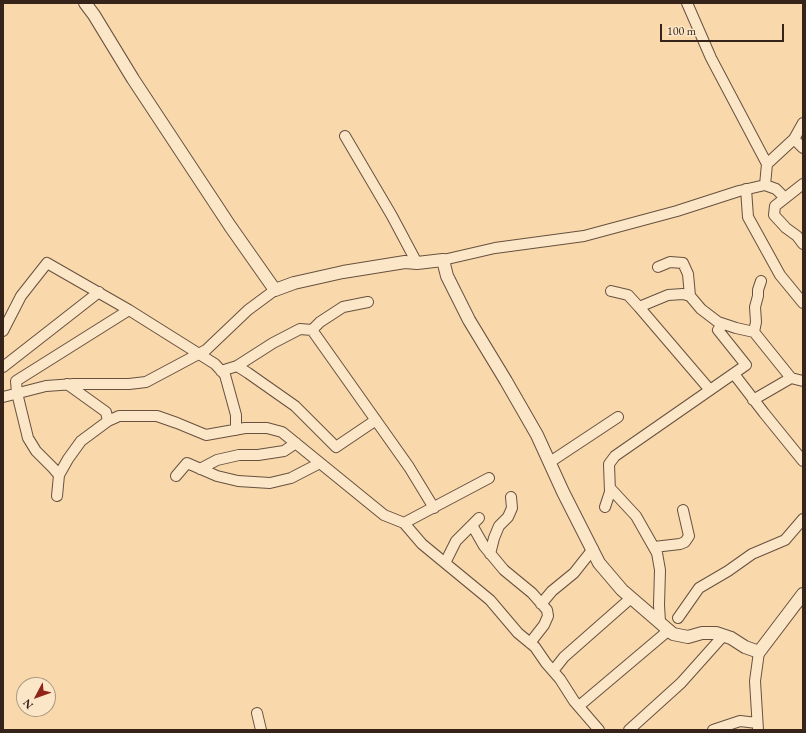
<!DOCTYPE html>
<html>
<head>
<meta charset="utf-8">
<style>
	body { margin:0 }
	#map { position:relative; width:806px; height:733px; overflow:hidden; background:#f9d9ab; font-family:"EB Garamond",serif }
	canvas { display:block }
	.frame { position:absolute; inset:0; border:4px solid #36241b; pointer-events:none }
	.north { position:absolute; left:16px; top:677px; width:40px; height:40px; box-sizing:border-box; background:#fbe6c8; border:1px solid #ac9883; border-radius:50%; rotate:229deg; font-size:11px; font-weight:700; line-height:16px; text-align:center; color:#36241b }
	.north::after { content:''; display:block; margin:auto; width:14px; height:18px; background:#8f2418; clip-path:polygon(50% 0,100% 100%,50% 72%,0 100%) }
	.scale { position:absolute; left:660px; top:24px; width:124px; height:18px; box-sizing:border-box; border:2px solid #36241b; border-top:0; padding-left:5px; font-size:12px; line-height:14px; white-space:nowrap; color:#36241b; -webkit-text-stroke:3px #fbe6c8; paint-order:stroke }
</style>
</head>
<body>
<div id="map">
<canvas width="806" height="733"></canvas>
<div class="frame"></div>
<div class="north">N</div>
<div class="scale">100 m</div>
</div>
<script>
const context = document.querySelector('canvas').getContext('2d');
context.lineJoin = 'round';
const toPath = rows => new Path2D(rows.map(r => 'M' + r).join(''));
function stroke(path, color, width, dash) { context.strokeStyle = color; context.lineWidth = width; context.lineCap = dash ? 'butt' : 'round'; context.setLineDash(dash || []); context.stroke(path); }
const minor = toPath([
	[687,3,711,58,767,164],
	[345,136,392,216,417,263],
	[794,139,803,148],
	[803,184,775,206,774,215,786,228,797,236,803,244],
	[765,185,776,189,785,198],
	[746,189,748,217,780,275,803,303],
	[443,260,495,248,584,236,677,211,739,191,765,185,767,164,794,139,803,123],
	[658,267,670,262,683,263,688,274,690,296,701,309,718,322,736,328,754,332,791,378],
	[611,291,628,295,639,307,668,295,683,294,690,296],
	[639,307,710,390],
	[312,330,320,322,343,307,368,302],
	[3,331,21,296,47,263,129,310,215,364,225,375,236,415,236,430],
	[754,332,756,322,755,307,758,296,758,290,761,281],
	[237,366,273,343,300,329,312,330,409,467,434,508],
	[3,367,99,292],
	[221,371,237,366,248,373,295,406,336,447,376,420],
	[734,374,764,413,803,461],
	[3,397,46,386,74,384,129,384,146,382,206,350,248,310,275,290],
	[753,400,791,378,803,381],
	[108,421,119,416,157,416,177,423,206,435,245,428,267,428,282,432,384,515,404,523,489,478],
	[550,462,618,417],
	[200,469,217,460,239,455,258,455,284,451,296,443],
	[59,475,68,459,81,441,108,421,106,412,67,384],
	[176,476,187,463,217,476,238,481,270,483,291,478,320,463],
	[610,488,636,516,657,553,660,570,659,605,660,622],
	[57,496,59,475,53,468,36,451,28,438,17,393,16,381,129,310],
	[605,507,610,492,609,464,615,456,746,365,718,330,723,324],
	[404,523,422,544,490,600,518,633,535,647,546,663,560,679,574,701,599,730],
	[472,525,484,546,504,570,532,593,547,610,548,616,544,625,530,643],
	[654,547,680,544,685,542,689,536,683,510],
	[490,554,494,538,499,526,508,517,512,508,511,497],
	[445,563,456,541,479,518],
	[541,604,552,591,574,573,593,549],
	[678,618,699,588,728,571,752,554,785,540,803,519],
	[553,671,564,657,631,598],
	[579,706,669,630],
	[257,713,261,730],
	[629,730,681,683,723,636],
	[713,730,740,721,757,723],
	[758,730,755,681,759,652]
]);
const tertiary = toPath([
	[85,3,94,15,133,79,230,226,275,290,294,283,343,272,405,262,417,263,443,260,447,276,469,320,506,381,537,435,563,492,599,563,622,590,673,634,688,637,702,633,716,633,731,638,745,647,759,652,803,594]
]);
stroke(minor, '#67513f', 12);
stroke(tertiary, '#67513f', 14);
stroke(minor, '#fbe6c8', 10);
stroke(tertiary, '#fbe6c8', 12);
</script>
</body>
</html>
